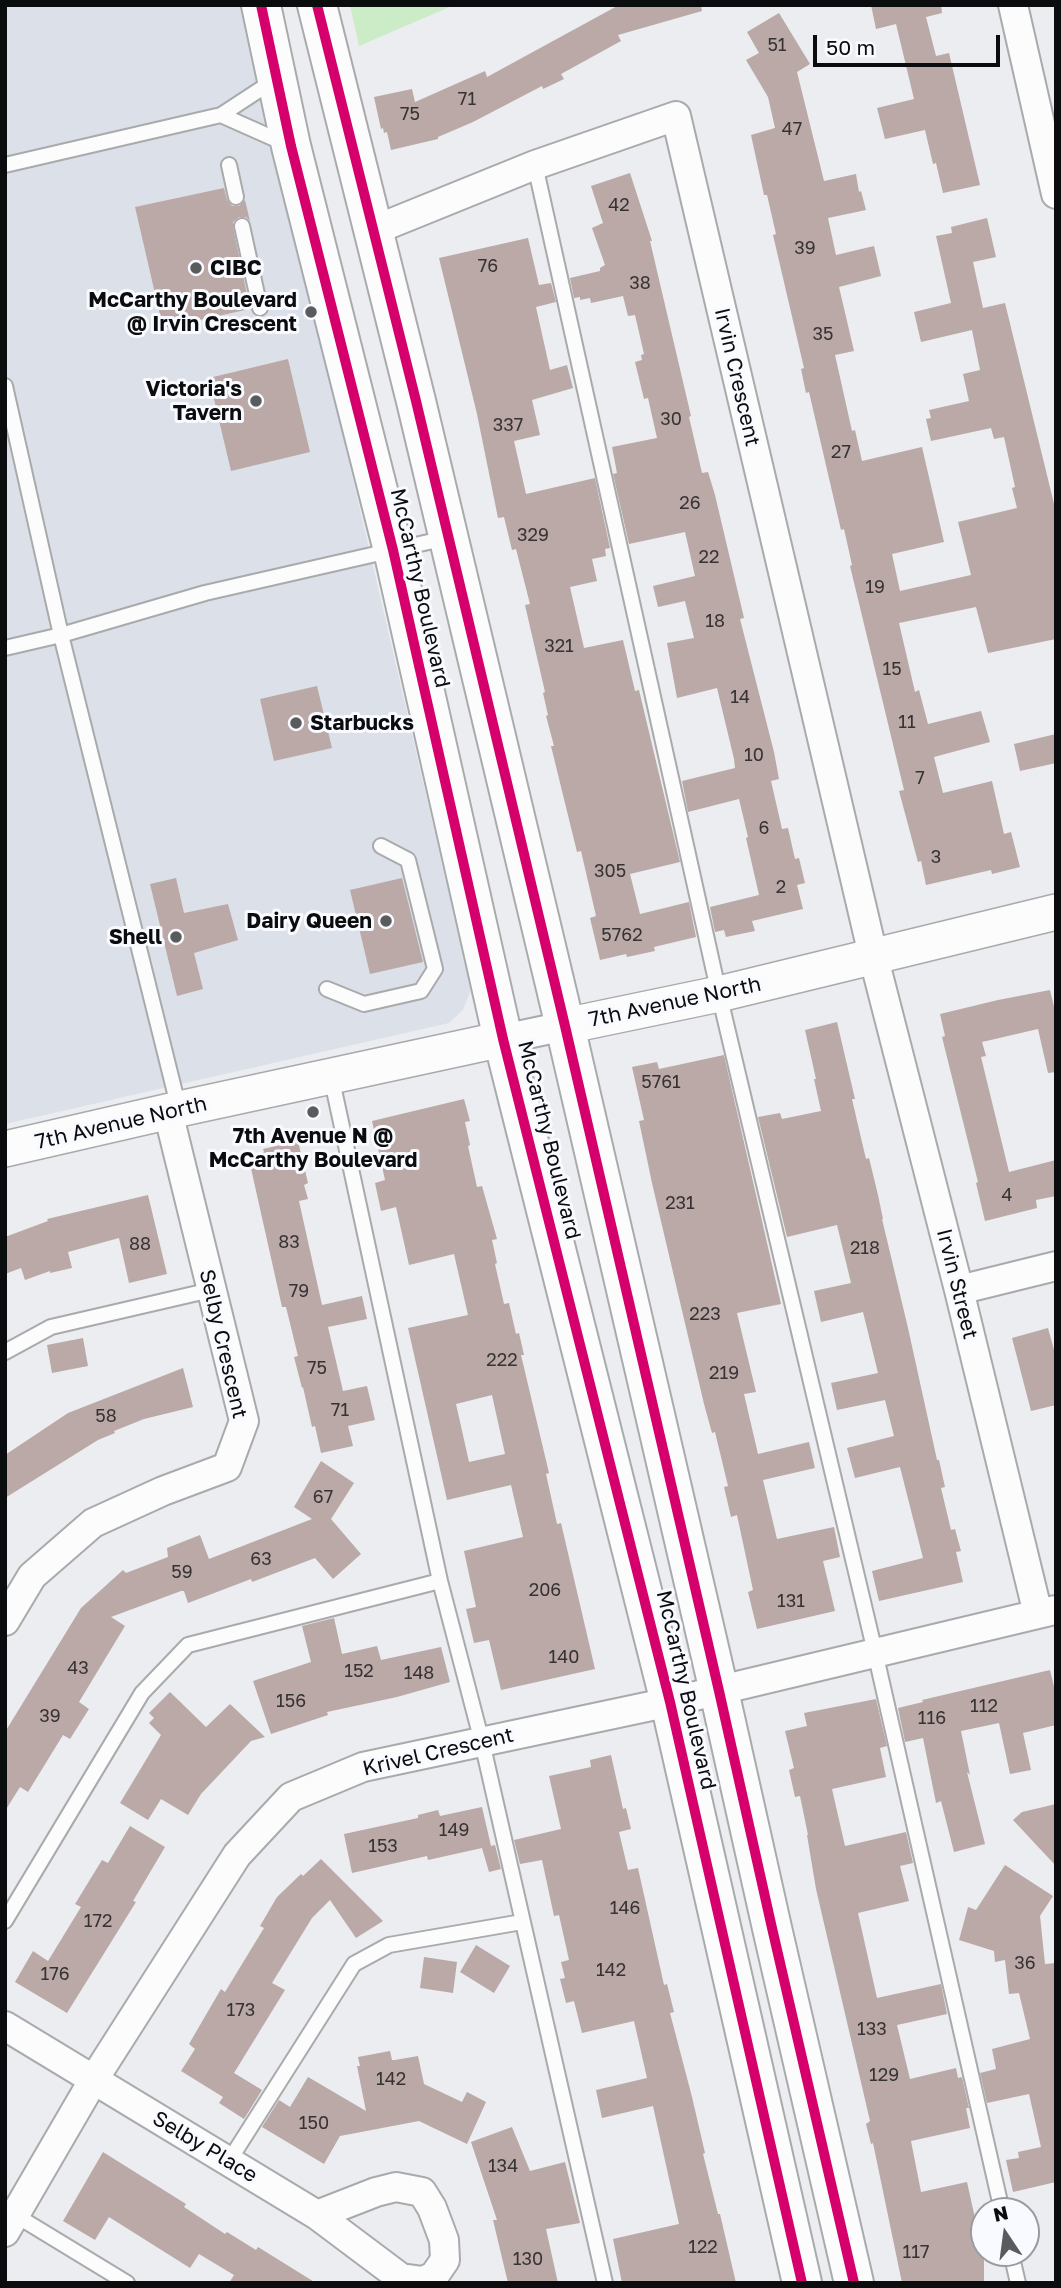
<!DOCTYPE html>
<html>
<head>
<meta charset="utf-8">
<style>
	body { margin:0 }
	#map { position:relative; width:1061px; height:2288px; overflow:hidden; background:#ebedf0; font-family:"Golos Text",sans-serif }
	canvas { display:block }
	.frame { position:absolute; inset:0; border:7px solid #0b0c0e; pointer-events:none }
	.north { position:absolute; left:970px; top:2197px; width:70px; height:70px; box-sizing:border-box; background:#f8faff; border:2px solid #999b9f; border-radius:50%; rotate:347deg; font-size:19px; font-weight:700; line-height:28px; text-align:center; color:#0b0c0e }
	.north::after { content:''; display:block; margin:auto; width:24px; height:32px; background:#595b5d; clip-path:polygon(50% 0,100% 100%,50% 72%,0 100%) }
	.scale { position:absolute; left:813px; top:35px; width:187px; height:32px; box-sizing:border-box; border:4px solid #0b0c0e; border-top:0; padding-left:9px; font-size:21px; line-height:24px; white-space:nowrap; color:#0b0c0e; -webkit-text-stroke:5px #f8faff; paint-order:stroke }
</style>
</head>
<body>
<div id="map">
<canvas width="1061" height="2288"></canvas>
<div class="frame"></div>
<div class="north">N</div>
<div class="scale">50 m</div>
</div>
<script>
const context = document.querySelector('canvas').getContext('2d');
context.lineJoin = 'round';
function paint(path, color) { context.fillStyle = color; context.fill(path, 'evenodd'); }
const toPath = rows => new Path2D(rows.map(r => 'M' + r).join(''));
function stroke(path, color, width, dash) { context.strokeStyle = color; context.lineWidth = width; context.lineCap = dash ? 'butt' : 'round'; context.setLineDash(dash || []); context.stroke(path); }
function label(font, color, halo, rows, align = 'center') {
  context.font = font + ' "Golos Text",sans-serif'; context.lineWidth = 6; context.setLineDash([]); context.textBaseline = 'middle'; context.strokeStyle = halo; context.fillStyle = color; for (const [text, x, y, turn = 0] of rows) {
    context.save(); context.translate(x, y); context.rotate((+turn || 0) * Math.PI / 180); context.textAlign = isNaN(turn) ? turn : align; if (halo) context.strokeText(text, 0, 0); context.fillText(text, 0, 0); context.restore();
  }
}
const built = toPath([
	[5,5,243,5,471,989,463,1010,449,1023,5,1124]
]);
const green = toPath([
	[350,5,454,5,359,46]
]);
const building = toPath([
	[619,5,701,5,702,11,618,35,621,41,561,74,564,79,543,89,542,86,473,122,438,137,438,139,391,150,387,132,384,133,383,128,381,129,374,97,412,89,415,102,485,71,487,77],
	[871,5,941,5,942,13,926,17,936,56,949,53,980,185,943,193,936,163,933,164,925,130,885,139,877,108,914,99,896,24,876,29],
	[779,13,810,64,797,72,824,181,856,174,859,192,861,191,866,210,828,218,836,255,874,246,881,276,839,287,854,351,835,355,852,431,855,430,862,461,922,447,944,542,892,554,900,591,971,575,958,522,1017,508,1012,488,1015,487,1004,437,994,439,991,428,931,441,926,419,931,418,929,410,969,401,963,374,980,370,972,330,921,342,914,312,951,303,936,236,952,233,951,227,987,218,996,257,973,262,983,308,1005,303,1056,512,1056,639,988,653,976,607,899,623,915,692,919,690,928,724,981,711,990,742,934,757,943,793,992,781,1004,834,1011,832,1020,867,992,874,991,870,926,885,921,861,918,862,899,791,904,790,850,566,852,565,844,529,841,530,809,392,806,393,801,369,804,368,773,235,776,234,767,195,764,195,751,135,775,128,768,97,746,60,759,53,747,32],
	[630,173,652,241,650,241,691,416,689,417,702,473,708,472,715,495,744,618,740,619,774,752,779,779,771,781,782,829,788,828,795,859,799,858,805,883,797,885,803,909,752,921,755,931,726,937,724,930,715,932,710,907,759,895,746,838,748,837,739,799,688,812,682,781,735,768,734,759,717,688,677,698,667,643,694,638,685,601,658,607,653,586,695,576,685,532,629,544,613,474,617,473,612,447,657,438,648,398,644,399,635,362,642,360,641,355,644,354,635,315,628,316,623,296,591,303,590,298,580,300,580,297,574,298,570,278,600,271,600,268,605,265,592,228,603,223,591,186],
	[224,188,227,200,232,206,239,206,245,200,250,221,246,217,239,217,233,222,233,227,250,309,163,328,135,207],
	[528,238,539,285,551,283,556,302,536,307,550,370,567,365,573,388,532,400,540,435,514,441,526,494,595,478,610,548,605,549,606,556,592,559,597,581,570,587,584,648,623,640,635,691,639,690,680,862,630,874,640,914,689,902,696,937,654,947,655,951,627,957,626,954,600,960,590,918,596,916,581,851,577,852,551,746,554,746,546,716,548,715,543,693,545,692,525,605,530,604,516,549,512,550,504,517,498,518,477,414,439,258],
	[288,359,310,452,231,471,209,378],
	[317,686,332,748,274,761,260,699],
	[1056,734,1056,763,1020,771,1014,744],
	[176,878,184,913,228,904,238,940,194,953,203,989,177,996,150,884],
	[402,878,423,962,370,974,350,890],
	[1050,990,1056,1015,1056,1072,1048,1073,1038,1029,982,1042,986,1056,981,1057,1009,1172,1056,1160,1056,1196,1036,1200,1037,1208,985,1221,976,1183,978,1182,942,1037,945,1036,940,1014,998,1000],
	[837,1022,855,1099,852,1099,861,1138,866,1159,869,1158,878,1195,883,1219,882,1219,908,1328,937,1460,939,1460,945,1487,941,1488,951,1530,955,1529,961,1551,956,1552,963,1582,879,1601,872,1571,923,1558,900,1467,855,1478,847,1448,894,1436,885,1400,837,1410,831,1383,878,1373,863,1312,821,1322,814,1291,851,1283,837,1225,787,1237,758,1117,780,1113,782,1119,821,1111,814,1079,816,1079,805,1030],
	[724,1055,781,1304,737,1313,756,1392,744,1394,758,1454,809,1442,815,1468,763,1480,777,1539,834,1527,840,1557,823,1561,835,1611,757,1629,748,1592,753,1590,737,1515,731,1517,724,1487,728,1486,715,1432,712,1433,704,1404,652,1183,639,1121,644,1120,632,1067,657,1062,659,1069],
	[464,1099,470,1121,465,1122,470,1145,468,1146,477,1187,482,1186,497,1239,492,1240,497,1263,495,1264,504,1304,509,1303,516,1334,519,1333,524,1355,521,1355,549,1473,546,1474,557,1524,561,1523,595,1669,501,1690,489,1640,474,1643,466,1609,476,1607,464,1551,523,1537,511,1485,447,1500,408,1328,468,1315,454,1254,409,1265,396,1207,381,1211,375,1183,385,1180,372,1121],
	[492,1395,505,1454,469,1462,456,1404],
	[298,1141,308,1183,304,1185,308,1199,299,1201,322,1305,362,1296,367,1319,328,1327,343,1391,367,1386,375,1420,348,1426,353,1446,321,1453,315,1426,312,1427,303,1387,302,1388,294,1357,298,1356,286,1307,282,1307,248,1155,264,1152,263,1149],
	[148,1195,167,1274,129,1283,119,1238,68,1252,72,1268,50,1273,50,1271,25,1280,21,1268,5,1274,5,1237,48,1221,47,1219],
	[1048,1328,1056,1357,1056,1405,1031,1411,1012,1338],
	[83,1338,88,1366,52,1373,47,1345],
	[183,1368,193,1407,144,1419,114,1431,115,1433,98,1440,5,1498,5,1455,68,1413],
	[321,1461,354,1483,331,1519,361,1554,333,1579,315,1558,252,1582,251,1579,188,1603,184,1591,181,1591,111,1617,125,1626,79,1702,89,1709,70,1739,63,1735,28,1792,20,1787,5,1811,5,1732,81,1608,123,1570,126,1573,168,1557,167,1548,200,1535,209,1559,312,1519,294,1507],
	[334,1618,342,1654,377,1646,381,1660,441,1647,450,1682,397,1697,327,1712,328,1715,271,1734,253,1681,311,1662,302,1626],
	[1050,1670,1056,1695,1056,1725,1023,1733,1031,1770,1010,1774,999,1723,961,1731,970,1775,967,1772,985,1844,954,1852,941,1801,936,1803,923,1738,905,1742,898,1708,923,1702,922,1700],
	[170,1692,206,1727,230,1704,265,1737,251,1741,201,1794,188,1815,161,1799,148,1820,120,1803,161,1735,149,1723,154,1718,149,1713],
	[876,1699,887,1746,880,1748,886,1777,832,1789,845,1846,906,1832,913,1863,900,1866,909,1901,858,1913,877,1998,941,1984,947,2014,897,2025,910,2079,956,2068,958,2078,962,2077,969,2108,966,2108,970,2128,911,2141,921,2192,967,2182,975,2218,984,2216,984,2283,902,2283,873,2143,871,2144,866,2124,870,2121,816,1889,807,1835,808,1835,800,1796,795,1797,789,1770,794,1768,785,1731,807,1726,804,1713],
	[611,1755,623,1809,626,1808,631,1829,619,1832,628,1870,638,1868,664,1985,667,1984,674,2012,670,2013,692,2097,705,2153,703,2154,718,2214,720,2214,736,2283,622,2283,613,2239,679,2224,653,2106,602,2118,596,2090,647,2078,634,2021,582,2033,574,2001,566,2003,560,1979,565,1978,561,1962,569,1960,559,1915,554,1916,542,1860,520,1864,514,1840,561,1829,549,1776,591,1767,590,1760],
	[1056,1804,1056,1866,1013,1820,1022,1812],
	[482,1807,491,1846,495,1845,501,1869,489,1872,482,1848,428,1860,427,1856,352,1873,344,1834,418,1818,418,1815,438,1810,440,1816],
	[130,1826,165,1847,133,1901,136,1902,67,2013,15,1982,33,1951,48,1961,81,1907,75,1904,102,1860,108,1863],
	[321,1859,383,1921,356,1938,330,1900,312,1918,272,1983,285,1990,234,2073,262,2090,244,2119,219,2103,223,2097,181,2071,195,2049,189,2044,221,1989,225,1992,264,1928,260,1926,277,1897,301,1874,303,1876],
	[1005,1865,1053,1896,1040,1916,1045,1964,1056,1963,1056,2182,1013,2192,1006,2160,1019,2158,1018,2152,1041,2147,1029,2094,987,2103,980,2073,996,2069,992,2049,1030,2039,1019,1993,1009,1994,1005,1960,995,1962,994,1951,959,1940,968,1907,976,1910],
	[476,1945,510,1966,494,1993,460,1972],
	[424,1957,457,1962,453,1993,420,1988],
	[390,2051,392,2060,395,2060,418,2056,424,2084,462,2102,467,2092,486,2102,467,2144,419,2121,340,2136,324,2164,262,2127,279,2100,290,2107,308,2077,366,2111,357,2066,360,2066,358,2057],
	[512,2127,530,2171,565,2162,580,2223,546,2229,558,2283,508,2283,493,2220,497,2220,471,2142],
	[103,2152,186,2204,184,2207,225,2234,227,2232,256,2250,258,2247,316,2283,229,2283,234,2275,199,2254,190,2268,109,2217,95,2240,63,2221]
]);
const service = toPath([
	[221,115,284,143],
	[5,165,221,115,273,81],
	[229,165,236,197],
	[535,165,719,994,875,1652,1002,2211],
	[242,226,260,308],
	[5,386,61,635,179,1109],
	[5,648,61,635,205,593,446,538],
	[327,989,364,1004,421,991,435,969,408,860,381,846],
	[331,1076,440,1581,482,1742,605,2283],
	[5,1352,51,1327,211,1290],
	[5,1921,142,1693,188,1645,440,1581],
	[229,2161,354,1964,389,1945,522,1922],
	[12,2213,127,2283],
	[1011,2253,1018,2283]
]);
const minor = toPath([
	[1013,5,1056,194],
	[372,231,535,165,676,116,873,955,959,1290,1038,1614],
	[503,1039,565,1026],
	[959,1290,1056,1266],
	[5,1621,32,1576,93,1523,163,1491,227,1467,244,1421,168,1112],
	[5,2026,317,2215,401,2278,423,2281,434,2276,445,2260,444,2240,432,2208,422,2192,396,2187,376,2192,317,2215],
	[5,2232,94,2079,237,1855,291,1797,363,1767,670,1702,1055,1610]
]);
const tertiary = toPath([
	[565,1026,719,994,1056,912],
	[5,1149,179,1109,503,1039]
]);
const secondary = toPath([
	[261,5,291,146,393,550,503,1039,670,1702,802,2283],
	[317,5,416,401,565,1026,719,1691,772,1928,854,2283]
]);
const cycleway = toPath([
	[261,5,291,146,393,550,503,1039,670,1702,802,2283],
	[317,5,416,401,565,1026,719,1691,772,1928,854,2283]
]);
const markers = [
	[196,268,7,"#595b5d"],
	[311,312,7,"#595b5d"],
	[256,401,7,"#595b5d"],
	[296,723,7,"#595b5d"],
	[386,921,7,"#595b5d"],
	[176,937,7,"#595b5d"],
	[313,1112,7,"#595b5d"]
];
const numberNames = [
	["51",777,45],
	["71",467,99],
	["75",410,114],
	["47",792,129],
	["42",619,205],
	["39",805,248],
	["76",488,266],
	["38",640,283],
	["35",823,334],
	["30",671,419],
	["337",508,425],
	["27",841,452],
	["26",690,503],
	["329",533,535],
	["22",709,557],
	["19",875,587],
	["18",715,621],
	["321",559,646],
	["15",892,669],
	["14",740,697],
	["11",907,722],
	["10",754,755],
	["7",920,778],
	["6",764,828],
	["3",936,857],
	["305",610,871],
	["2",781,887],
	["5762",622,935],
	["5761",661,1082],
	["4",1007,1195],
	["231",680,1203],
	["83",289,1242],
	["88",140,1244],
	["218",865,1248],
	["79",299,1291],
	["223",705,1314],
	["222",502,1360],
	["75",317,1368],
	["219",724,1373],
	["71",340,1410],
	["58",106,1416],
	["67",323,1497],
	["63",261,1559],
	["59",182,1572],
	["206",545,1590],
	["131",791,1601],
	["140",564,1657],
	["43",78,1668],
	["152",359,1671],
	["148",419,1673],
	["156",291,1701],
	["112",984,1706],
	["39",50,1716],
	["116",932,1718],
	["149",454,1830],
	["153",383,1846],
	["146",625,1908],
	["172",98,1921],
	["36",1025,1963],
	["142",611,1970],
	["176",55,1974],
	["173",241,2010],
	["133",872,2029],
	["129",884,2075],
	["142",391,2079],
	["150",314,2123],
	["134",503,2166],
	["122",703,2247],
	["117",916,2252],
	["130",528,2259]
];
const poiNames = [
	["CIBC",210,268,"left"],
	["McCarthy Boulevard",297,300],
	["@ Irvin Crescent",297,324],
	["Victoria's",242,389],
	["Tavern",242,413],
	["Starbucks",310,723,"left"],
	["Dairy Queen",372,921],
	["Shell",162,937],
	["7th Avenue N @",313,1136,"center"],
	["McCarthy Boulevard",313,1160,"center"]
];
const streetNames = [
	["Irvin Crescent",737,377,77],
	["McCarthy Boulevard",420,588,77],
	["7th Avenue North",675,1002,-12],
	["7th Avenue North",121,1123,-13],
	["McCarthy Boulevard",549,1140,76],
	["Irvin Street",957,1284,76],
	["Selby Crescent",223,1344,77],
	["McCarthy Boulevard",686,1690,77],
	["Krivel Crescent",438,1752,-13],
	["Selby Place",205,2147,31]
];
paint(built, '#dce0e8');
paint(green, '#cbecc7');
paint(building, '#baa9a6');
stroke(service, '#a8aaac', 18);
stroke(minor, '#a8aaac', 32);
stroke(tertiary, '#a8aaac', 38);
stroke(secondary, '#a8aaac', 42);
stroke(service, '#fcfcfd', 14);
stroke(minor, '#fcfcfd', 28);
stroke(tertiary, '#fcfcfd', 35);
stroke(secondary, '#fcfcfd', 38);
stroke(cycleway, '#d6006c', 10);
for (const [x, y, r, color] of markers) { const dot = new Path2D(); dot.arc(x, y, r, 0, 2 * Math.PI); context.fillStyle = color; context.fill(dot); stroke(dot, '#f8faff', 2.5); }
label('18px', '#373334', null, numberNames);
label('bold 21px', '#0b0c0e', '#f8faff', poiNames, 'right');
label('21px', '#0b0c0e', '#f8faff', streetNames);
</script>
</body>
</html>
